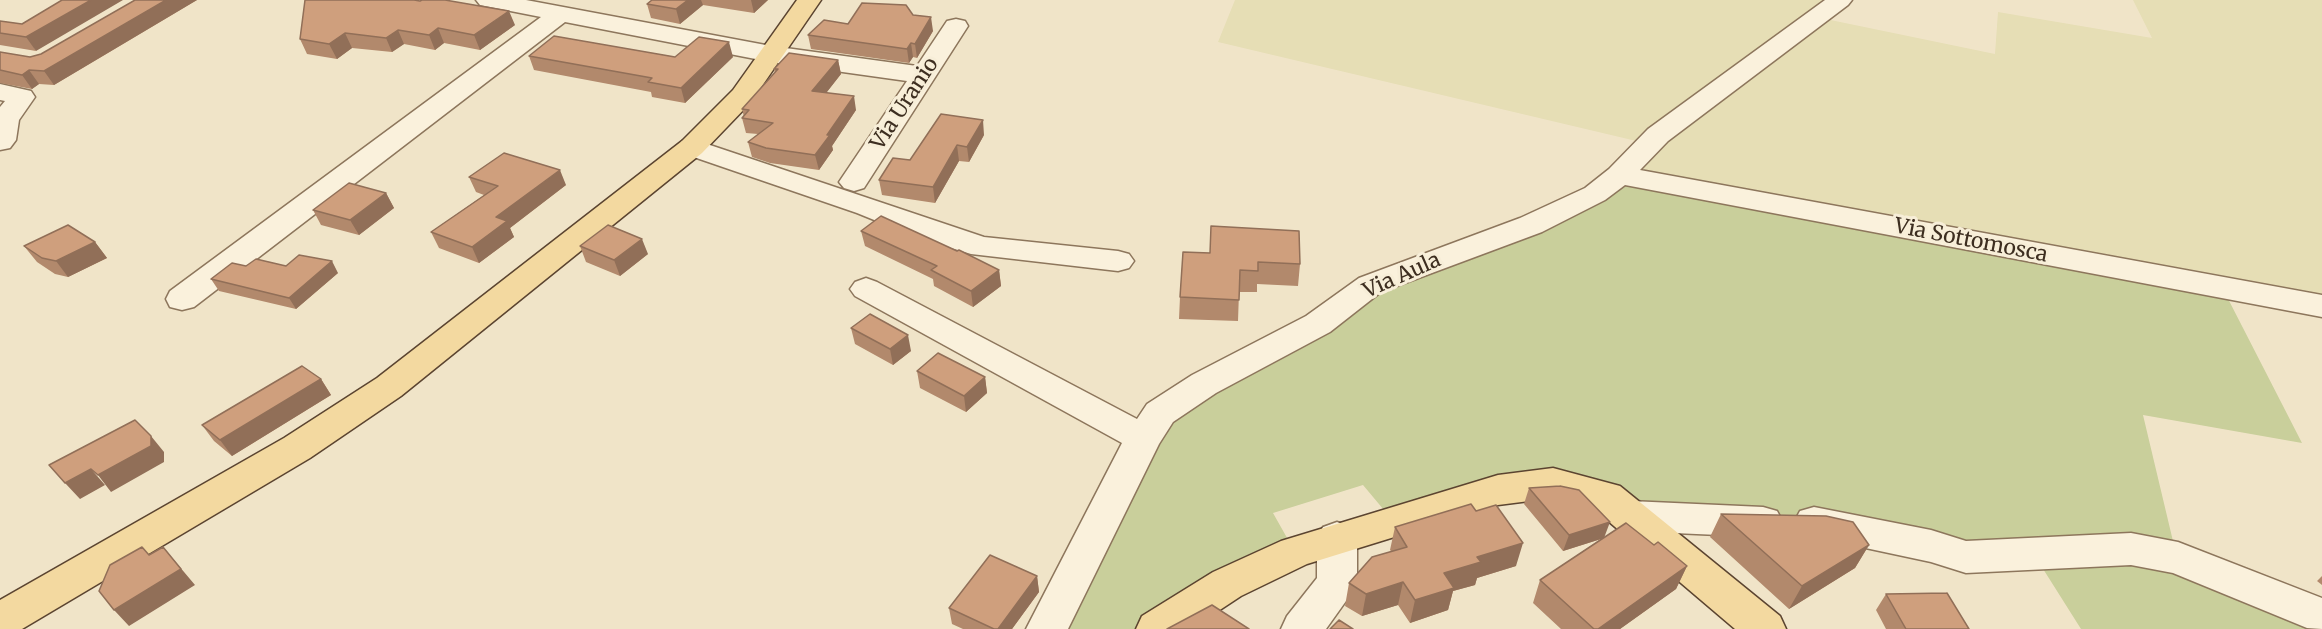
<!DOCTYPE html>
<html>
<head>
<meta charset="utf-8">
<style>
	body { margin:0 }
	canvas { display:block; background:#f0e4c8 }
</style>
</head>
<body>
<canvas width="2322" height="629"></canvas>
<script>
const context = document.querySelector('canvas').getContext('2d');
context.lineJoin = 'round';
function paint(path, color) { context.fillStyle = color; context.fill(path, 'evenodd'); }
const toPath = rows => new Path2D(rows.map(r => 'M' + r).join(''));
function stroke(path, color, width, dash) { context.strokeStyle = color; context.lineWidth = width; context.lineCap = dash ? 'butt' : 'round'; context.setLineDash(dash || []); context.stroke(path); }
function label(font, color, halo, rows, align = 'center') {
  context.font = font + ' Merriweather,serif'; context.lineWidth = 6; context.setLineDash([]); context.textBaseline = 'middle'; context.strokeStyle = halo; context.fillStyle = color; for (const [text, x, y, turn = 0] of rows) {
    context.save(); context.translate(x, y); context.rotate((+turn || 0) * Math.PI / 180); context.textAlign = isNaN(turn) ? turn : align; if (halo) context.strokeText(text, 0, 0); context.fillText(text, 0, 0); context.restore();
  }
}
const farmland = toPath([
	[1235,0,1840,0,1816,17,1995,54,1998,12,2152,38,2133,0,2322,0,2322,306,1619,175,1649,144,1218,42]
]);
const green = toPath([
	[1619,175,2223,289,2302,443,2143,415,2177,558,2322,616,2322,629,2081,629,2033,553,1630,516,1553,483,1394,522,1363,485,1273,513,1295,552,1161,629,1047,629,1143,438,1370,285]
]);
const minor = toPath([
	[476,0,526,0,771,46,917,66,947,21,956,19,965,21,968,26,864,188,854,191,844,188,839,182,907,81,771,62,565,22,194,307,182,310,170,307,166,299,170,291,541,17,480,5,476,0],
	[1825,0,1852,0,1848,5,1668,141,1640,170,2322,295,2322,317,1625,185,1605,200,1542,232,1381,292,1330,332,1216,393,1173,422,1159,444,1068,629,1026,629,1122,443,855,296,850,289,855,282,866,278,877,282,1137,419,1147,404,1192,375,1306,316,1359,278,1520,218,1585,188,1609,169,1648,129,1825,0],
	[0,84,31,91,35,97,19,120,16,140,10,148,0,150,0,107,5,101,0,100,0,84],
	[692,139,984,237,1118,251,1129,254,1134,261,1129,268,1118,271,971,254,921,239,857,213,682,153,678,147,682,141,692,139],
	[1630,501,1763,507,1777,511,1783,522,1777,533,1763,537,1630,531,1616,527,1611,516,1616,505,1630,501],
	[1814,507,1931,530,1966,541,2131,533,2178,542,2322,598,2322,629,2307,628,2173,573,2131,565,1966,573,1931,562,1814,537,1800,533,1794,522,1800,511,1814,507],
	[1337,522,1351,527,1357,538,1357,582,1351,594,1326,629,1281,629,1287,616,1317,578,1317,538,1323,527,1337,522]
]);
const major = toPath([
	[797,0,821,0,751,102,702,153,401,396,310,458,22,629,0,629,0,600,284,438,377,378,682,141,733,90,797,0],
	[1553,468,1620,486,1780,616,1786,629,1735,629,1594,509,1553,498,1498,505,1307,564,1241,596,1191,629,1136,629,1142,616,1213,572,1281,541,1498,475,1553,468]
]);
const wall = toPath([
	[135,0,197,0,54,85,39,84,32,89,0,83,0,52,30,57,41,54],
	[305,0,515,25,480,50,444,43,435,50,404,44,392,52,352,48,337,59,307,54,300,39],
	[652,0,768,0,754,13,703,5,680,24,651,18,647,4],
	[913,15,933,31,917,58,913,57,909,63,811,49,808,35,848,24],
	[0,21,22,24,36,51,0,45],
	[529,56,675,57,733,57,685,103,652,97,651,92,534,70],
	[838,60,841,74,826,93,856,110,832,146,833,150,819,170,770,163,752,157,748,142,758,134,746,133,742,118,744,117,742,109,775,73,774,69],
	[984,135,969,162,959,161,935,203,882,195,879,180,910,160],
	[469,177,566,185,510,228,514,237,479,263,439,248,431,232,484,195,476,192],
	[386,193,394,208,359,235,321,225,313,210],
	[861,231,999,270,1001,286,973,307,934,286,933,279,865,246],
	[95,242,107,258,68,277,55,274,37,262,24,246],
	[580,246,648,254,620,276,586,262],
	[1183,252,1300,264,1298,286,1257,284,1257,292,1239,292,1238,321,1179,319,1180,297],
	[286,266,338,273,296,309,219,291,211,279],
	[851,328,911,351,893,365,855,344],
	[917,371,985,377,987,393,966,412,920,388],
	[321,379,331,395,232,456,214,441,202,425],
	[1529,488,1604,537,1654,545,1687,566,1676,589,1620,629,1561,629,1533,603,1540,580,1601,539,1563,551,1524,504],
	[1721,514,1869,545,1855,568,1789,609,1710,537],
	[1395,527,1516,566,1477,578,1475,585,1453,591,1448,610,1410,623,1398,605,1362,616,1345,606,1349,583,1391,551,1390,550],
	[1037,576,1039,592,1012,629,963,629,952,624,949,608],
	[2322,576,2322,585,2317,581],
	[1886,594,1969,629,1886,629,1876,610]
]);
const shadedWall = toPath([
	[91,0,123,0,36,51,26,37],
	[166,0,197,0,54,85,44,71],
	[688,0,701,0,703,5,680,24,676,9],
	[751,0,768,0,754,13],
	[509,11,515,25,480,50,474,35],
	[931,17,933,31,917,58,915,44],
	[438,28,444,43,435,50,429,35],
	[398,30,404,44,392,52,386,38],
	[345,33,352,48,337,59,329,44],
	[729,42,733,57,685,103,681,88],
	[911,43,913,57,909,63,907,49],
	[838,60,841,74,816,106,812,91],
	[29,70,39,84,32,89,22,75],
	[854,96,856,110,832,146,833,150,819,170,815,155,827,135],
	[983,120,984,135,969,162,967,147],
	[957,145,959,161,935,203,933,187],
	[560,170,566,185,510,228,514,237,479,263,472,247,496,217],
	[386,193,394,208,359,235,350,220],
	[642,239,648,254,620,276,614,260],
	[95,242,107,258,68,277,56,261],
	[332,261,338,273,296,309,289,298],
	[999,270,1001,286,973,307,971,291],
	[908,335,911,351,893,365,890,349],
	[985,377,987,393,966,412,964,396],
	[321,379,331,395,232,456,220,440],
	[151,436,164,452,164,462,111,492,98,475],
	[91,469,105,485,80,499,65,483],
	[1610,522,1604,538,1563,551,1569,535],
	[1523,543,1516,566,1477,578,1475,585,1453,591,1448,610,1410,623,1415,600,1444,573,1477,557],
	[1869,545,1855,568,1789,609,1802,586],
	[163,547,195,585,129,626,114,610],
	[1687,566,1676,589,1620,629,1598,629],
	[1037,576,1039,592,1012,629,998,629],
	[1403,582,1398,605,1362,616,1366,594]
]);
const building = toPath([
	[62,0,91,0,26,37,0,33,0,21,22,24,62,0],
	[135,0,166,0,44,71,29,70,22,75,0,70,0,52,30,57,41,54,135,0],
	[305,0,414,0,420,1,422,0,445,0,509,11,474,35,438,28,429,35,398,30,386,38,345,33,329,44,300,39,305,0],
	[652,0,688,0,676,9,647,4,652,0],
	[862,3,906,5,913,15,931,17,915,44,911,43,907,49,808,35,824,20,848,24,862,3],
	[554,36,675,57,699,37,729,42,681,88,648,82,652,78,529,56,554,36],
	[789,53,838,60,812,91,854,96,827,135,830,135,815,155,766,148,748,142,773,123,742,118,749,110,742,109,778,69,774,69,789,53],
	[941,114,983,120,967,147,957,145,933,187,879,180,893,158,910,160,941,114],
	[504,153,560,170,496,217,507,221,472,247,431,232,498,186,469,177,504,153],
	[349,183,386,193,350,220,313,210,349,183],
	[881,216,957,251,959,250,999,270,971,291,931,270,937,266,861,231,881,216],
	[68,225,95,242,56,261,42,258,24,246,68,225],
	[608,225,642,239,614,260,580,246,608,225],
	[1211,226,1299,231,1300,264,1258,262,1258,271,1240,270,1239,300,1180,297,1183,252,1210,253,1211,226],
	[299,255,332,261,289,298,211,279,232,263,246,266,256,259,286,266,299,255],
	[870,314,908,335,890,349,851,328,870,314],
	[938,353,985,377,964,396,917,371,938,353],
	[302,366,321,379,220,440,202,425,302,366],
	[135,420,151,436,151,446,98,475,91,469,65,483,49,465,135,420],
	[1560,486,1579,490,1610,522,1569,535,1529,488,1560,486],
	[1471,504,1476,511,1496,505,1523,543,1477,557,1481,562,1444,573,1454,588,1415,600,1403,582,1366,594,1349,583,1372,557,1407,547,1395,527,1471,504],
	[1721,514,1826,516,1853,522,1869,545,1802,586,1721,514],
	[1626,523,1654,545,1658,542,1687,566,1598,629,1594,629,1540,580,1626,523],
	[142,547,149,555,163,547,181,569,114,610,99,591,110,565,142,547],
	[990,555,1037,576,998,629,994,629,949,608,990,555],
	[1947,593,1969,629,1906,629,1886,594,1947,593],
	[1212,605,1249,629,1167,629,1212,605],
	[1339,620,1353,629,1330,629,1339,620]
]);
const streetNames = [
	["Via Uranio",905,104,-57],
	["Via Sottomosca",1971,241,11],
	["Via Aula",1402,276,-24]
];
paint(farmland, '#e6deb5');
paint(green, '#c9cf9b');
stroke(minor, '#8d765c', 3);
stroke(major, '#5b4430', 3);
paint(minor, '#faf1dc');
paint(major, '#f3d9a0');
paint(wall, '#b2896c');
paint(shadedWall, '#916f58');
paint(building, '#cf9f7d');
stroke(building, '#916f58', 1.5);
label('21px', '#3d2e20', '#f7eed8', streetNames);
</script>
</body>
</html>
